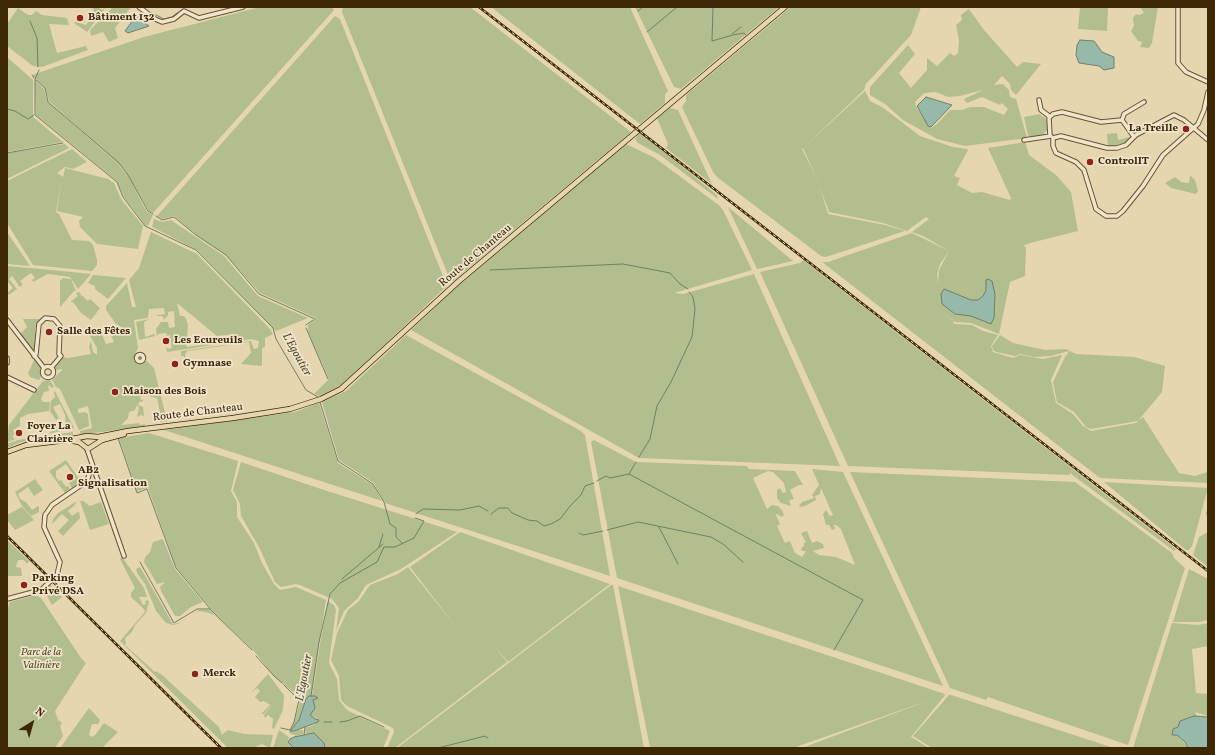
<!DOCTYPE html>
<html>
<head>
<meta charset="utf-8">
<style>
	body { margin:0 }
	#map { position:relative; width:1215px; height:755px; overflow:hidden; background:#e6d6b0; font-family:Vollkorn,serif }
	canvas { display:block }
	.frame { position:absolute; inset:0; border:8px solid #3e2705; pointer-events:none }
	.north { position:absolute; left:12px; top:703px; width:40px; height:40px; -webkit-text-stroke:3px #efe4cc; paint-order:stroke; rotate:37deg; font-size:11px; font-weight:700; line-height:16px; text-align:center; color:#3e2705 }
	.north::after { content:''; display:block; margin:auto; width:14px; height:18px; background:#3e2705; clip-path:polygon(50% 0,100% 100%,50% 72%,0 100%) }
</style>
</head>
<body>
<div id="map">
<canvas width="1215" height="755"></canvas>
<div class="frame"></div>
<div class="north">N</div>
</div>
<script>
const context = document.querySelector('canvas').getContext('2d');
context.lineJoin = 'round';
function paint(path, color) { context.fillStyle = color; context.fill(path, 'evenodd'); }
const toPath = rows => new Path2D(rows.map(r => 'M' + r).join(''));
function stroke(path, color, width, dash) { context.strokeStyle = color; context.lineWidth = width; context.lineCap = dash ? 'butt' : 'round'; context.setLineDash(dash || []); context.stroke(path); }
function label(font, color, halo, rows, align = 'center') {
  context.font = font + ' Vollkorn,serif'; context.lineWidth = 3.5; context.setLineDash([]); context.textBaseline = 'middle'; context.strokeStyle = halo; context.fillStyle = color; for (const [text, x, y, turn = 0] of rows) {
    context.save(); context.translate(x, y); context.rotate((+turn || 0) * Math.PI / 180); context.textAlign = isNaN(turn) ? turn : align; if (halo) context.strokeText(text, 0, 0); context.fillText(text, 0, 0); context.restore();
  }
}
const green = toPath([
	[92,7,98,7,102,10,106,7,87,32,74,23,76,22,86,25,91,18,89,17,94,10],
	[113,7,131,7,115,28,118,38,109,42,103,32,91,36,90,30],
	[260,7,332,7,334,10,153,213,149,211,124,169,49,101,45,88,32,75,144,37],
	[343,7,470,7,631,132,453,281,450,280,342,12],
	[491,7,630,7,668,91,665,94,665,103,640,124],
	[635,7,779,7,681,89,674,87],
	[791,7,921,7,911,35,866,84,864,90,802,149,818,181,828,214,885,225,905,231,826,257,821,256,717,177,713,172,682,107,686,101,686,95],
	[1080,7,1108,7,1107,31,1078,29],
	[1140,7,1158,7,1152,43,1149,48,1140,47,1142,42,1138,41,1131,31,1134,26,1133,18,1136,14,1139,15,1144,13],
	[18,8,28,15,32,15,36,11,42,15,67,18,69,25,49,24,57,53,86,46,88,50,42,67,33,66,7,46,7,24],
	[969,9,984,30,1017,67,1023,62,1041,64,1016,95,1011,90,1010,84,1002,76,994,85,1003,84,1009,90,1010,97,1016,99,1027,138,965,146,937,139,903,120,885,104,870,95,870,87,908,45,915,54,899,73,911,88,927,70,927,58,937,66,950,53,954,56,958,53,959,40,956,25,962,20,961,15],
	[983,90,964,99,967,103,982,97,1000,105,1002,103,1008,109,1004,115,984,107,970,107,962,110,950,110,937,124,931,128,916,107,915,102,924,93,936,92,948,97,960,96],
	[335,16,340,19,447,286,341,385,320,396,314,394,329,379,308,332,308,325,316,318,260,293,226,255,199,237,174,216,162,219,157,216],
	[7,57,33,80,33,117,63,142,7,152],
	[35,80,44,89,47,101,118,164,128,176,147,212,153,215,148,226,145,225,124,197,117,181,36,115],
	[865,91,870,101,882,107,920,136,953,147,967,149,968,150,954,176,960,178,957,185,972,193,982,192,1010,200,1011,198,988,148,1025,142,1029,155,1056,175,1071,192,1078,231,1030,243,1023,246,1026,247,1025,276,1010,282,999,334,971,323,955,322,934,306,953,320,954,324,972,325,983,331,998,335,991,346,993,352,1013,358,1020,355,1043,359,1062,355,1051,380,1056,403,1073,414,1083,426,1091,431,1136,423,1143,417,1179,473,1195,476,1208,472,1208,483,1100,478,822,262,828,262,912,233,949,251,940,264,937,274,938,283,939,270,949,251,923,236,912,232,929,219,926,217,907,231,883,223,829,212,817,179,803,148],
	[670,108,678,110,712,184,666,148,668,144,657,118],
	[1039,114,1046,119,1048,130,1044,133,1044,136,1032,138,1028,135,1024,117],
	[640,132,717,195,718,199,660,155,638,143,635,139],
	[1117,133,1118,140,1130,137,1131,139,1124,145,1108,146,1107,134],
	[65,144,69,148,7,179,7,153],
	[626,144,655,158,720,206,724,212,752,270,674,293,683,294,754,274,840,466,639,458,411,330,459,285],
	[72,149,87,162,73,169,65,167,57,173,63,177,65,168,108,179,114,183,121,199,143,226,138,249,97,244,80,227,79,221,83,217,57,211,62,179,56,212,59,214,72,240,89,241,93,245,97,260,97,265,92,271,33,265,7,223,7,181],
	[1190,175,1195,180,1198,191,1196,194,1171,188,1165,183,1175,177,1181,182,1189,183],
	[728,207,793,261,757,269],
	[154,219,162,222,171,220,224,256,258,296,308,318,276,331,197,250,152,227],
	[7,232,30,266,7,264],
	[151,232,197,254,270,329,273,334,265,338,265,347,262,348,262,366,241,364,251,353,249,342,187,351,185,355,186,369,184,356,181,356,181,351,251,341,254,349,258,348,259,341,251,339,167,352,166,347,168,349,172,348,170,335,167,336,166,333,158,334,157,337,156,329,161,322,168,322,169,328,175,327,174,311,168,312,168,315,164,320,163,316,157,316,158,314,159,315,165,314,164,308,149,309,148,318,134,320,138,348,134,356,138,363,147,361,154,368,167,421,160,422,161,417,157,398,151,397,146,391,142,392,140,399,143,400,142,402,139,402,138,405,143,407,144,416,141,415,137,417,139,408,137,405,135,410,129,412,128,418,122,424,122,425,139,423,140,425,145,424,145,426,80,435,80,431,92,428,88,406,78,409,78,413,85,412,88,414,89,426,79,430,60,389,56,387,52,380,63,369,55,370,54,367,62,357,68,358,91,354,89,347,91,341,93,352,97,355,97,348,87,331,88,326,91,326,93,332,97,330,99,333,101,332,106,344,114,342,110,333,115,329,115,326,124,333,121,327,116,324,106,310,106,306,127,283,132,307,136,307,129,280,139,268],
	[177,303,217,336,236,334,237,340,187,347,185,341,187,339,188,325,186,319,184,316,180,316],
	[803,260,1176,549,1174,551,1070,473,1069,475,848,466,760,272,800,263],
	[7,266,52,270,91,274,78,289,70,277,48,274,33,282,32,280,35,278,31,273,20,281,23,284,20,287,12,276,9,279,17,289,9,295,7,293,13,288,7,281],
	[93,275,94,275,126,278,108,299,95,289,95,286,88,283],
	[63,278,71,279,76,291,74,291,60,307,60,281],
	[78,292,81,293,80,294,88,301,90,299,100,308,91,320,81,313,73,302,70,302,78,296,76,294],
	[23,319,41,319,35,328,36,353,33,352,20,334,27,327],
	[150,319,144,322,145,337,154,334,155,336,139,340,136,322],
	[406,335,581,431,585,435,610,576,385,503,374,483,339,460,322,402,346,391],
	[1000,335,1013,343,1045,350,1066,349,1076,354,1134,357,1165,366,1162,392,1138,421,1091,429,1086,427,1074,412,1057,402,1053,382,1066,355,1067,355,1069,351,1051,356,1034,357,1020,354,1015,356,996,352,993,350,992,346],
	[35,358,41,367,41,377,39,380,30,377,28,373],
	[50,380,54,387,53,388,48,385,49,391,44,392,41,399,43,402,50,402,49,411,28,414,20,418,20,426,13,430,15,435,13,435,13,438,16,439,7,442,9,425,43,381],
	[55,391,74,428,48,434,56,428,57,423,59,431,66,430,65,415,60,404,53,407,59,418,56,420,50,411,51,401,55,397,54,392],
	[319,403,338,463,373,485,382,501,164,430,295,412],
	[73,432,73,436,21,442,7,448,7,444,18,440],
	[149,433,238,461,231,491,237,502,237,517,254,543,262,563,274,584,280,590,296,587,326,600,311,696,305,703,297,724,290,730,303,730,303,734,297,736,289,733,295,720,300,701,299,697,274,676,253,650,213,611,176,567,148,488,137,491,119,438],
	[594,440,636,462,747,466,749,469,795,471,803,485,799,485,790,490,794,499,789,500,791,506,781,503,777,498,777,490,780,488,783,493,786,492,784,483,773,472,768,471,753,478,767,509,772,505,778,506,782,510,784,515,781,517,777,514,776,515,780,524,777,526,785,543,790,541,795,553,802,557,806,551,802,551,801,548,804,546,804,543,806,542,801,533,807,531,812,543,817,541,823,544,824,548,813,551,819,555,836,557,855,565,841,529,836,525,834,525,835,529,832,530,829,525,826,525,823,514,826,510,830,516,833,515,821,488,820,494,815,496,816,500,805,506,800,507,799,506,802,502,814,498,812,495,819,485,812,469,843,472,943,686,617,578,591,442],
	[66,460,81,482,72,488,69,483,76,479,66,464,56,471,56,477,59,481,61,480,66,487,68,486,70,489,65,493,49,471],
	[241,462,324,490,457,532,401,569,366,585,358,598,344,611,336,631,339,608,332,599,300,585,296,584,281,587,275,582,259,547,241,516,240,504,233,490],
	[850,472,1075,482,1172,553,1174,558,1185,568,1128,745,988,697,986,700,950,688],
	[35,479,43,490,34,496,28,487,18,494,20,499,26,502,32,510,38,506,39,507,39,512,31,516,22,506,15,492],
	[1104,482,1208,488,1192,546,1189,550,1186,550],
	[77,501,74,506,68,511,72,516,78,512,79,512,80,518,63,536,58,531,69,520,62,514,52,524,53,519,58,513],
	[80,501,83,501,90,506,101,502,109,524,90,530],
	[22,507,34,520,15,530,7,520,7,515],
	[460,532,610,584,508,662,493,644,507,662,395,748,387,748,394,732,393,728,347,706,341,700,339,676,331,660,337,633,348,610,359,601,370,585,398,574,408,567,459,631,410,567],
	[1208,532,1208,567,1193,555,1199,537],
	[163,539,175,569,203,602,191,607,180,616,175,616,161,591,160,587,165,582,157,584,144,562,145,557,150,552,153,542],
	[7,540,30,562,26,563,24,560,18,560,16,567,21,568,22,576,7,576],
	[122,557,144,588,147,597,139,597,143,605,146,604,145,601,148,600,149,602,146,613,135,625,132,632,125,638,126,643,125,645,155,672,156,671,162,675,219,727,222,735,228,730,244,734,273,735,270,748,262,744,253,748,228,748,120,641,145,612,144,609,131,597,131,593,135,588,120,559],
	[140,567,173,624,179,623,199,610,210,610,244,644,214,615,206,612,197,611,178,624,173,625,166,623,156,611,145,584,137,573,136,569],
	[1189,569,1208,579,1208,620,1199,622,1173,622],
	[49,584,62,597,52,605,45,593],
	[611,585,613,585,644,748,397,748],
	[618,586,945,694,942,696,946,694,911,737,929,748,802,748,930,700,793,748,650,748],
	[35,595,41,598,81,658,86,663,55,711,58,720,62,723,60,726,63,736,55,748,7,748,7,611,10,602],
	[328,601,334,605,336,610,329,663,337,679,339,700,347,710,390,731,383,748,325,748,324,743,314,733,306,735,305,728,314,725,319,720,310,715,313,710,313,700,316,698,315,696,312,696,320,644],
	[1172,623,1198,625,1208,623,1208,646,1192,649,1196,693,1208,694,1208,716,1195,712,1197,716,1173,729,1172,733,1179,736,1188,748,1133,748],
	[268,674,284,695,283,710,274,729,272,728,273,719,268,715,265,718,264,715,278,698,264,714,261,714,270,705,264,701,260,702,255,697,260,691,257,688,250,694],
	[949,695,951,695,1114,748,932,748,913,736],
	[89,708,100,720,98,724,92,724,89,735,92,737,95,735,104,723,118,732,102,748,60,748],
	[279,730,290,738,288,739,288,742,293,748,273,748]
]);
const water = toPath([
	[136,16,149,26,128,33,125,31,136,16],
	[1080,40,1094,41,1102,52,1114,57,1114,68,1104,70,1099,66,1079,63,1076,55,1077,45,1080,40],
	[926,97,952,105,931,127,928,126,917,106,926,97],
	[988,279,992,281,995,294,994,318,991,324,971,316,955,314,942,304,941,294,944,289,971,300,978,300,983,296,986,290,986,280,988,279],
	[309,696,315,696,318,698,313,700,315,708,310,715,315,719,319,720,318,722,294,731,290,731,299,720,306,699,309,696],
	[1194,716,1208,717,1208,748,1188,748,1185,742,1177,735,1172,735,1173,729,1178,727,1180,721,1194,716],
	[314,733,324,743,325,748,294,748,288,742,290,739,294,737,314,733]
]);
const stream = toPath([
	[713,7,712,41,733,35,744,33,746,35],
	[638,11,643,7],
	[152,13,164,19,172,17,177,13],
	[30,21,37,38,38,67],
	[647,32,677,7],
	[732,34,741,27],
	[39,70,35,79,35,115,117,182,123,197,145,226,196,250,273,328,276,339,306,390,318,397],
	[32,75,34,78],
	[36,80,45,88,48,102,119,163,128,175,148,211,153,214],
	[7,109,15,111,28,119,34,115],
	[7,153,63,143],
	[156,216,162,220,174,217,196,235,226,255,259,294,315,319],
	[490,270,623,264,670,273,680,284,688,289],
	[306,325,313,320],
	[306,328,328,379],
	[320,402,338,461,373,484,384,502,390,524,396,528,396,537,403,544],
	[118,438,137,493,147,489,176,568,212,611,252,650],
	[639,457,650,439,657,406,671,382,692,337,695,309,693,297,689,292],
	[629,474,863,600,834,650],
	[597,481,606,476,610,478,629,474,636,462],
	[1207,512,1208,520],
	[416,514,423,509,460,510,479,506,488,511],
	[491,514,499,508,508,508,512,513,528,520,537,521,544,526,551,524,560,519,571,505,581,495,585,486,594,483],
	[659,527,678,564],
	[607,530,638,522,711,537,723,544,743,562],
	[579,533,583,535,603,531],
	[379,547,383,534],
	[140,562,174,623,197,609,210,609],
	[342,579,383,544],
	[256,656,274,676,282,683],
	[311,696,319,642,330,594,340,583,377,562,384,547,395,547,414,538,424,521,415,518],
	[324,722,332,722],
	[340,722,347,721,360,716,384,727],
	[281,728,290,730,294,722,299,700,284,685],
	[304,735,305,727],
	[438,748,485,736,488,738]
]);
const minor = toPath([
	[139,7,155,19,162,22,174,19,184,11,199,18,243,7],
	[1178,7,1178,63,1186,72,1208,82],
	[1039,100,1041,110,1049,116],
	[1122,120,1124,114,1144,102],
	[1050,136,1049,118,1053,114,1062,112,1101,122,1122,120,1134,137],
	[1053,138,1053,146,1056,153,1076,162,1084,170,1096,209,1106,216,1117,216,1123,211,1143,186,1163,155,1198,124,1204,110,1208,92],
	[1053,138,1061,136,1107,148,1117,148,1126,145,1136,135,1174,115,1184,120,1208,140],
	[1024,140,1051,136],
	[7,320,44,368],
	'136.5 358a3.5 3.5 0 1 1 7 0a3.5 3.5 0 1 1-7 0Z',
	[34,356,36,354,39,324,45,318,54,319,60,326,59,354,61,356,51,368],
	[7,358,7,363],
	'42.5 372a5.5 5.5 0 1 1 11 0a5.5 5.5 0 1 1-11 0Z',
	[7,377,34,390],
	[87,449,124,556],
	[7,599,41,590,57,575,60,562,44,527,45,515,52,505,87,481,92,466]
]);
const major = toPath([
	[73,441,79,442,88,449,102,440,124,434],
	[7,452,26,445,67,440,87,436,98,437,128,431,233,418,290,409,321,399,341,389,459,281,785,7]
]);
const rail = toPath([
	[479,7,1208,571],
	[7,536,221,748]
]);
const markers = [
	[80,18,4,"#8f2418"],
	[1186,129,4,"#8f2418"],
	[1090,162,4,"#8f2418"],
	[49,332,4,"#8f2418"],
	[166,341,4,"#8f2418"],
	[175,364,4,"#8f2418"],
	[115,392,4,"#8f2418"],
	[19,433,4,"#8f2418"],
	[70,477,4,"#8f2418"],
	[24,585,4,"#8f2418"],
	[195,674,4,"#8f2418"]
];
const poiNames = [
	["Bâtiment 132",88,18],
	["La Treille",1178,129,"right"],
	["ControlIT",1098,162],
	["Salle des Fêtes",57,332],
	["Les Ecureuils",174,341],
	["Gymnase",183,364],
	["Maison des Bois",123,392],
	["Foyer La",27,427],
	["Clairière",27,440],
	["AB2",78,471],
	["Signalisation",78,484],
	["Parking",32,579],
	["Privé DSA",32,592],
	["Merck",203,674]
];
const streetNames = [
	["Route de Chanteau",476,256,-40],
	["Route de Chanteau",198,413,-7]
];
const parkNames = [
	["Parc de la",41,653],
	["Valinière",41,666]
];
const waterNames = [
	["L'Egoutier",296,355,61],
	["L'Egoutier",305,678,-79]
];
paint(green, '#b2be8d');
paint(water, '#96b9aa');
stroke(water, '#737f68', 1);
stroke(stream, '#737f68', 1);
stroke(minor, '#685330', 5.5);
stroke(major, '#3e2705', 6);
stroke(minor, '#efe4cc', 3.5);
stroke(major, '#e6d6b0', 4.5);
stroke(rail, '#3e2705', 2.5);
stroke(rail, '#efe4cc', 1, [3]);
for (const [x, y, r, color] of markers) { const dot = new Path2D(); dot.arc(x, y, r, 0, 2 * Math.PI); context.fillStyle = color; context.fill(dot); stroke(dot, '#efe4cc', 1.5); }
label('bold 11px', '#3e2705', '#efe4cc', poiNames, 'left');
label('11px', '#3e2705', '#efe4cc', streetNames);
label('italic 11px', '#5b4d27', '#efe4cc', parkNames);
label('italic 12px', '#544c2e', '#efe4cc', waterNames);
</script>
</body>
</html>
